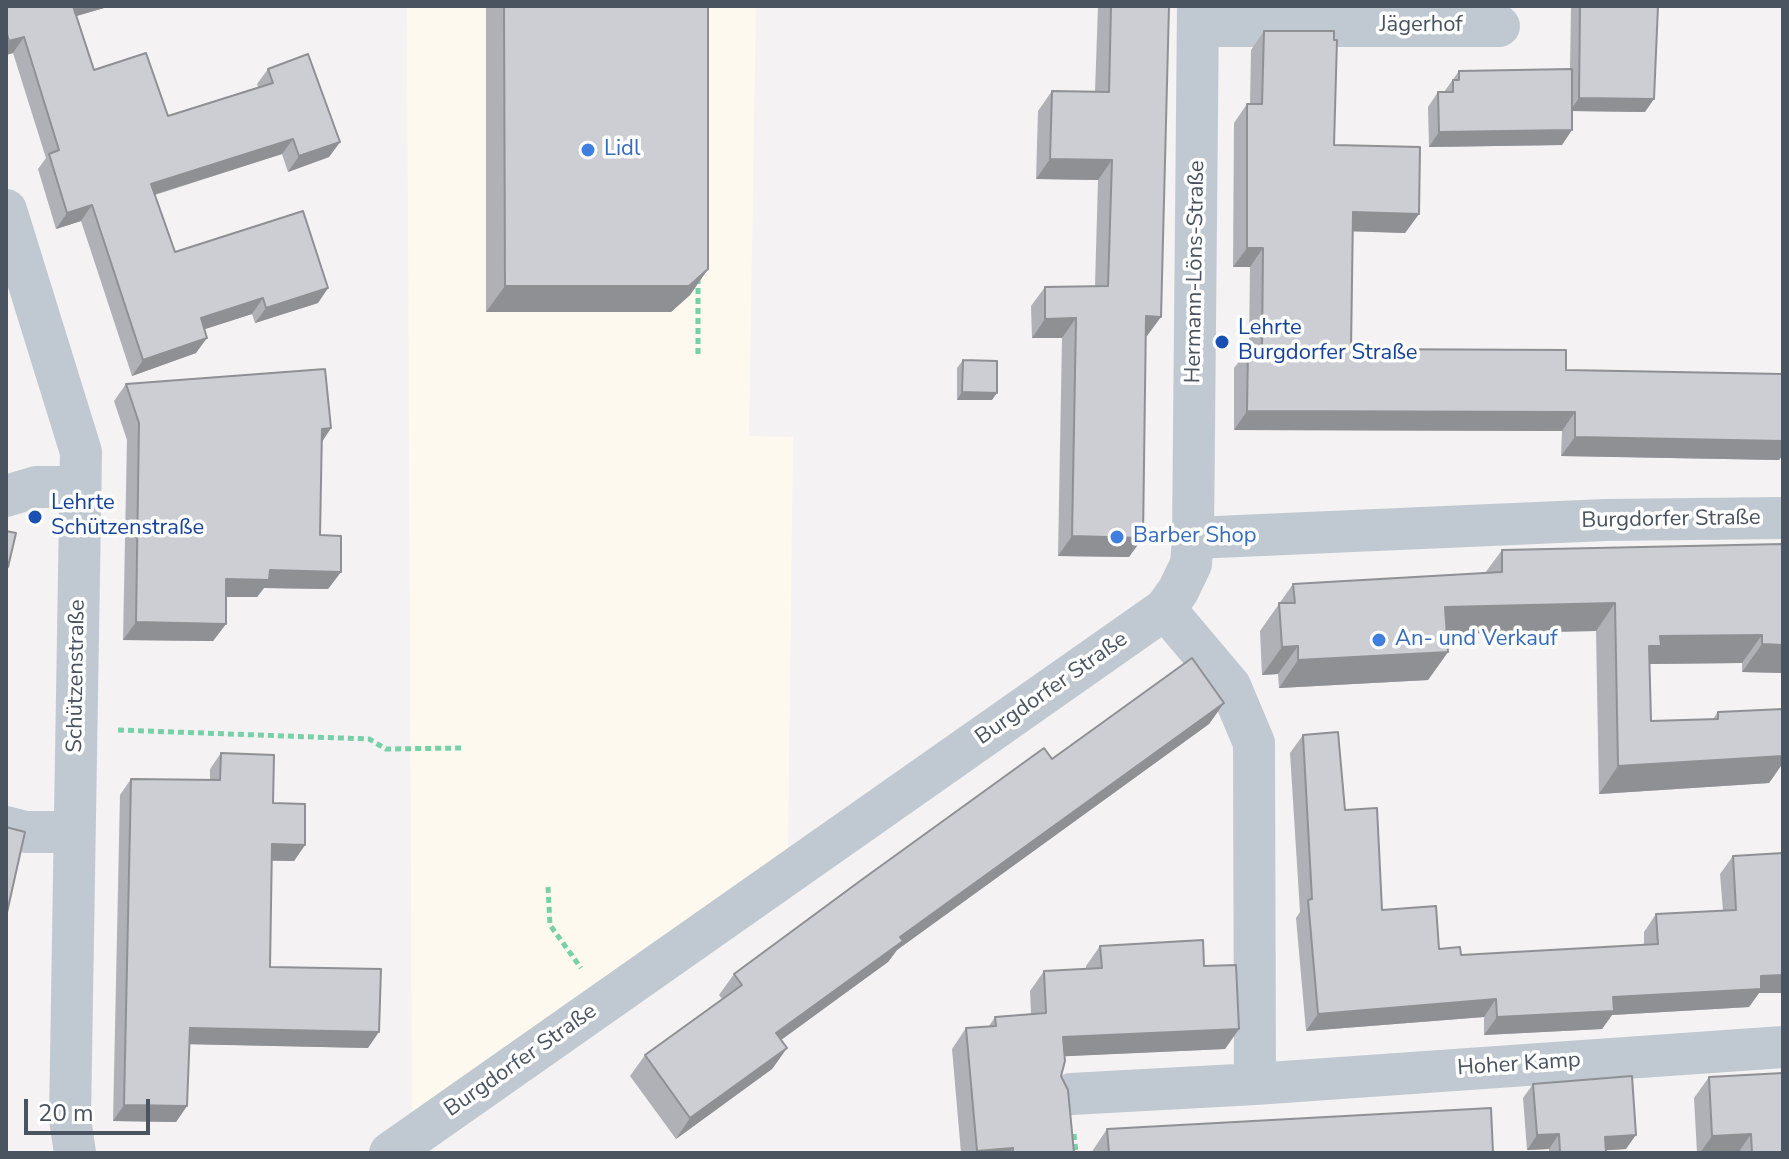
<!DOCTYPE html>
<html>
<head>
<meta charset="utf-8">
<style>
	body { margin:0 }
	#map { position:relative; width:1789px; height:1159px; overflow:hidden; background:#f4f2f2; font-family:"Nunito Sans",sans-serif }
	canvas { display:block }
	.frame { position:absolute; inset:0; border:8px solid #495460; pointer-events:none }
	.scale { position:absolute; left:24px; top:1099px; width:126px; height:36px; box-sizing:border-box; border:4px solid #495460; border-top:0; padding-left:10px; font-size:24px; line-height:28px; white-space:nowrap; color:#495460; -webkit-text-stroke:6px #fff; paint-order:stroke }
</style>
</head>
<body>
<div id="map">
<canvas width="1789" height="1159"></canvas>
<div class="frame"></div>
<div class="scale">20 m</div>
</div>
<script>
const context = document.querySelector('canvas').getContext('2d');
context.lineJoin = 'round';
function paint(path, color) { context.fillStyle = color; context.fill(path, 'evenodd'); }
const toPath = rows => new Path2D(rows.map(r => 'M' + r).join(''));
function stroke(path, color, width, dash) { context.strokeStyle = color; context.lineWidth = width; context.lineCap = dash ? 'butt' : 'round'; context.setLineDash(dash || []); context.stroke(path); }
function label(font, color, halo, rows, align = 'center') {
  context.font = font + ' "Nunito Sans",sans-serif'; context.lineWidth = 7; context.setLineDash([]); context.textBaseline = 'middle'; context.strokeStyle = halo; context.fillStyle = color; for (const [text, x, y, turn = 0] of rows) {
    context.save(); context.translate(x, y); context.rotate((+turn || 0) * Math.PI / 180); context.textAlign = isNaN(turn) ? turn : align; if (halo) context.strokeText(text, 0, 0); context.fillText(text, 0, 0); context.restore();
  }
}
const commercial = toPath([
	[407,6,756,6,749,436,793,437,788,854,412,1121]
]);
const path = toPath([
	[698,354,698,279],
	[118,730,369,739,386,749,461,748],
	[548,887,550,925,581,968],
	[1074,1134,1076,1153]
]);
const minor = toPath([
	[1198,26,1499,26],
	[6,210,81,452,70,1119,75,1153],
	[6,496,36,487,80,487],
	[1193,538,1605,520,1783,518],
	[1165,609,1230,686,1254,743,1255,1084,1783,1047],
	[6,827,26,832,73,832],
	[1071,1094,1255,1084],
	[390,1153,1165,609,1178,591,1191,564,1193,538,1198,6]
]);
const wall = toPath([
	[6,6,111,6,77,16,94,70,168,116,258,87,257,84,268,69,340,142,329,157,288,172,282,154,155,195,175,252,328,288,318,303,255,323,252,314,204,329,196,353,132,376,81,221,56,229,38,169,46,158,13,53,6,55],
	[486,6,708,6,708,269,690,295,671,312,486,312],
	[1098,6,1169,6,1147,336,1146,336,1129,557,1058,556,1062,338,1032,338,1031,306,1045,287,1095,286,1098,180,1036,179,1038,111,1052,91,1095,92],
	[1571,6,1658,6,1645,112,1572,111,1562,145,1429,147,1428,107,1438,92,1444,92,1459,71,1570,69],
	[1264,31,1334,145,1419,214,1405,233,1353,231,1351,349,1566,370,1779,460,1561,456,1562,431,1234,430,1234,368,1249,349,1250,267,1233,267,1234,123,1247,104,1250,104,1251,50],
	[963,360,992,400,957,400,957,368],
	[126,384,331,428,322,442,320,535,341,572,328,589,264,588,257,597,226,597,226,624,213,641,123,640,127,440,114,401],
	[1783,544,1783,673,1742,672,1742,663,1649,664,1651,721,1713,719,1718,712,1783,709,1783,763,1769,783,1599,794,1596,631,1447,634,1448,652,1428,680,1279,688,1278,674,1262,675,1260,631,1293,584,1485,573,1502,550],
	[1224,703,1209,724,897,950,888,962,781,1039,787,1048,772,1069,676,1139,630,1076,645,1055,722,999,719,995,734,974,1052,759],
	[1303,735,1345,810,1382,910,1439,949,1461,955,1644,945,1644,932,1656,914,1723,911,1720,874,1733,856,1759,993,1749,1007,1612,1015,1602,1029,1484,1035,1484,1017,1306,1031,1296,918,1300,912,1290,753],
	[221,753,273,803,305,845,294,861,272,861,270,967,368,1048,190,1044,187,1106,176,1122,113,1121,120,795,131,779,210,780,210,769],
	[1100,946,1204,966,1239,1029,1225,1049,1065,1056,1061,1076,1074,1153,961,1153,952,1049,966,1028,989,1026,995,1017,1031,1014,1030,991,1044,971,1086,969,1086,966],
	[1709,1077,1783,1153,1697,1153,1694,1098],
	[1533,1084,1626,1149,1606,1150,1606,1153,1549,1153,1549,1149,1527,1150,1523,1098],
	[1107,1129,1493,1153,1091,1153]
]);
const shadedWall = toPath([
	[72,6,111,6,62,20],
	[24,37,13,53,6,55,6,46,9,41],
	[1579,98,1654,99,1645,112,1570,111],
	[1572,130,1562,145,1429,147,1439,132],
	[293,139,282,154,140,199,151,184],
	[340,142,329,157,288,172,299,156],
	[1050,159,1112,160,1098,180,1036,179],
	[92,205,81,221,56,229,67,213],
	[1353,212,1419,214,1405,233,1340,231],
	[1247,248,1263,248,1250,267,1233,267],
	[708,269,690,295,671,312,486,312,505,286],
	[328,288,318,303,255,323,266,308],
	[263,298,252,314,190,334,201,318],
	[1146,316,1161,317,1147,336,1133,336],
	[1076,318,1062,338,1032,338,1045,319],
	[207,338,196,353,132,376,143,360],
	[962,392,997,393,992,400,957,400],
	[1247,411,1575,412,1562,431,1234,430],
	[331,428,319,446,322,429],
	[1575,437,1783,438,1783,455,1779,460,1561,456],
	[1072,536,1143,538,1129,557,1058,556],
	[270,570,341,572,328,589,264,588,257,597,214,597,226,579],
	[1615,603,1596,631,1426,634,1445,607],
	[136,622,226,624,213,641,123,640],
	[1762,635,1742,663,1648,664,1649,646,1660,636],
	[1762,644,1783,645,1783,673,1742,672],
	[1298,646,1278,674,1262,675,1282,647],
	[1448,652,1428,680,1279,688,1298,660],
	[1224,703,1209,724,897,950,888,962,762,1054,776,1033,900,937],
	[1783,756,1783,763,1769,783,1599,794,1618,766],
	[272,844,305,845,294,861,261,860],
	[1783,975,1783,993,1759,993,1749,1007,1612,1015,1602,1029,1484,1035,1497,1017,1613,997,1761,976],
	[1496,999,1484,1017,1306,1031,1318,1014],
	[190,1028,379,1032,368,1048,179,1044],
	[1239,1029,1225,1049,1049,1057,1063,1037],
	[787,1048,772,1069,676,1139,690,1118],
	[124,1105,187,1106,176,1122,113,1121],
	[1559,1134,1549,1149,1527,1150,1537,1135],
	[1751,1134,1738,1153,1700,1153,1712,1136],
	[1636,1135,1626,1149,1595,1151,1605,1137],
	[1013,1148,1009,1153,975,1153,977,1151]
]);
const building = toPath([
	[6,6,73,6,94,70,146,53,168,116,273,83,268,69,308,54,340,142,299,156,293,139,151,184,175,252,303,211,328,288,266,308,263,298,201,318,207,338,143,360,92,205,67,213,49,154,59,150,24,37,9,41,6,31,6,6],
	[504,6,708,6,708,269,689,286,505,286,504,6],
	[1111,6,1169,6,1161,317,1146,316,1143,538,1072,536,1076,318,1045,319,1045,287,1108,286,1112,160,1050,159,1052,91,1109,92,1111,6],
	[1580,6,1658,6,1654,99,1579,98,1580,6],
	[1264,31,1334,31,1334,40,1337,40,1334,145,1420,147,1419,214,1353,212,1351,349,1566,350,1566,370,1783,374,1783,441,1575,437,1575,412,1247,411,1248,349,1262,349,1263,248,1247,248,1247,104,1262,104,1264,31],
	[1572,69,1572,130,1439,132,1438,92,1453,92,1453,80,1459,80,1459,71,1572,69],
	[963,360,997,361,997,393,962,392,963,360],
	[325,369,331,428,322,429,320,535,341,536,341,572,270,570,269,580,226,579,226,624,136,622,139,423,126,384,325,369],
	[6,531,16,533,8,567,6,566,6,531],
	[1783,544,1783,645,1762,644,1762,635,1660,636,1661,646,1649,646,1651,721,1718,719,1718,712,1783,709,1783,756,1618,766,1615,603,1445,607,1448,652,1298,660,1298,646,1282,647,1279,603,1295,603,1293,584,1502,572,1502,550,1783,544],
	[1192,658,1224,703,900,937,903,941,776,1033,787,1048,690,1118,645,1055,742,985,734,974,860,881,1044,748,1052,759,1192,658],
	[1338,732,1345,810,1377,808,1382,910,1436,906,1439,949,1460,947,1461,955,1658,944,1656,914,1736,910,1733,856,1783,853,1783,975,1761,976,1761,989,1613,997,1614,1011,1497,1017,1496,999,1318,1014,1308,900,1312,899,1303,735,1338,732],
	[221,753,274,755,273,803,305,804,305,845,272,844,270,967,381,969,379,1032,190,1028,187,1106,124,1105,131,779,220,780,221,753],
	[6,827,25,832,6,917,6,827],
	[1203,940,1204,966,1236,965,1239,1029,1063,1037,1065,1061,1061,1076,1068,1090,1074,1153,1013,1153,1013,1148,977,1151,966,1028,996,1026,995,1017,1046,1013,1044,971,1102,968,1100,946,1203,940],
	[1783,1073,1783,1153,1752,1153,1751,1134,1712,1136,1709,1077,1783,1073],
	[1632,1076,1636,1135,1605,1137,1606,1153,1560,1153,1559,1134,1537,1135,1533,1084,1632,1076],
	[1491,1108,1493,1153,1109,1153,1107,1129,1491,1108]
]);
const markers = [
	[588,150,8,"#3f7fe0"],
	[1222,342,8,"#1a4fb4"],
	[35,517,8,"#1a4fb4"],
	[1117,537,8,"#3f7fe0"],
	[1379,640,8,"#3f7fe0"]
];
const streetNames = [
	["Jägerhof",1421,26],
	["Hermann-Löns-Straße",1196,272,-89],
	["Burgdorfer Straße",1671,520,-1],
	["Schützenstraße",77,676,-89],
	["Burgdorfer Straße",1052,689,-35],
	["Burgdorfer Straße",521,1061,-35],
	["Hoher Kamp",1519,1065,-4]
];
const shopNames = [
	["Lidl",604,150],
	["Barber Shop",1133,537],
	["An- und Verkauf",1395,640]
];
const transitNames = [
	["Lehrte",1238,329],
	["Burgdorfer Straße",1238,354],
	["Lehrte",51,504],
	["Schützenstraße",51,529]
];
paint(commercial, '#fdf9ee');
stroke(path, '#78d0a9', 5, [6, 4]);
stroke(minor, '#c0c9d1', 42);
paint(wall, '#afb1b6');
paint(shadedWall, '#8f9094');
paint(building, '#ccced4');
stroke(building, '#8f9094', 2);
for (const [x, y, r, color] of markers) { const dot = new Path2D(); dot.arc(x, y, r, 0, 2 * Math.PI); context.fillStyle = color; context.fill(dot); stroke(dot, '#fff', 3); }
label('22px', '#495460', '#fff', streetNames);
label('22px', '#366cbe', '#fff', shopNames, 'left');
label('22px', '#164399', '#fff', transitNames, 'left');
</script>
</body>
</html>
